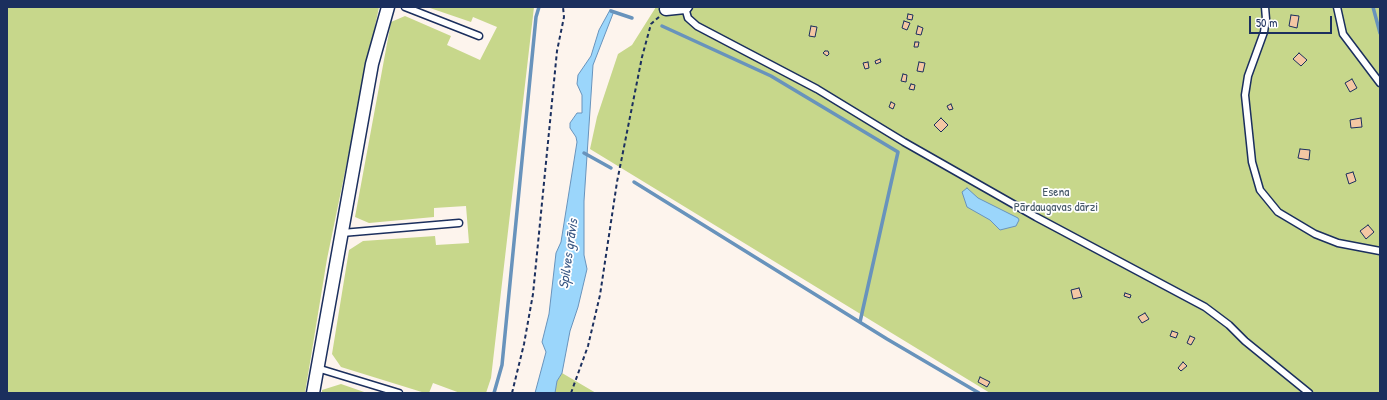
<!DOCTYPE html>
<html>
<head>
<meta charset="utf-8">
<style>
	body { margin:0 }
	#map { position:relative; width:1387px; height:400px; overflow:hidden; background:#fdf4ed; font-family:"Patrick Hand",sans-serif }
	canvas { display:block }
	.frame { position:absolute; inset:0; border:8px solid #1b2f5e; pointer-events:none }
	.scale { position:absolute; left:1249px; top:16px; width:83px; height:18px; box-sizing:border-box; border:2px solid #1b2f5e; border-top:0; padding-left:5px; font-size:12px; line-height:14px; white-space:nowrap; color:#1b2f5e; -webkit-text-stroke:3px #fff; paint-order:stroke }
</style>
</head>
<body>
<div id="map">
<canvas width="1387" height="400"></canvas>
<div class="frame"></div>
<div class="scale">50 m</div>
</div>
<script>
const context = document.querySelector('canvas').getContext('2d');
context.lineJoin = 'round';
function paint(path, color) { context.fillStyle = color; context.fill(path, 'evenodd'); }
const toPath = rows => new Path2D(rows.map(r => 'M' + r).join(''));
function stroke(path, color, width, dash) { context.strokeStyle = color; context.lineWidth = width; context.lineCap = dash ? 'butt' : 'round'; context.setLineDash(dash || []); context.stroke(path); }
function label(font, color, halo, rows, align = 'center') {
  context.font = font + ' "Patrick Hand",sans-serif'; context.lineWidth = 3.5; context.setLineDash([]); context.textBaseline = 'middle'; context.strokeStyle = halo; context.fillStyle = color; for (const [text, x, y, turn = 0] of rows) {
    context.save(); context.translate(x, y); context.rotate((+turn || 0) * Math.PI / 180); context.textAlign = isNaN(turn) ? turn : align; if (halo) context.strokeText(text, 0, 0); context.fillText(text, 0, 0); context.restore();
  }
}
const green = toPath([
	[7,7,379,7,327,259,305,393,7,393],
	[427,7,534,7,491,378,486,393,460,393,433,383,429,393,425,393,341,367,332,354,349,250,363,241,435,236,436,245,469,243,466,206,434,208,434,217,369,223,355,217,391,22,405,16,451,36,447,45,480,60,497,27,473,17,471,22],
	[656,7,1380,7,1380,393,990,393,590,149,597,117,618,54,632,45],
	[562,373,596,393,555,393,557,381],
	[341,384,367,393,322,393,322,390]
]);
const water = toPath([
	[610,10,614,11,593,65,584,201,584,255,587,269,578,307,570,331,562,373,557,381,555,393,535,393,546,352,542,342,549,314,556,253,561,242,577,142,576,137,570,128,570,123,577,113,582,113,582,95,577,84,578,75,591,56,599,30,610,10],
	[967,188,978,198,1018,218,1019,220,1016,226,1000,230,990,220,967,207,962,192,967,188]
]);
const stream = toPath([
	[1373,7,1380,33],
	[611,11,632,18],
	[662,26,771,76,898,152,860,322],
	[584,153,611,168],
	[634,182,887,339,979,393],
	[494,393,502,365,536,17,539,7]
]);
const building = toPath([
	[908,14,913,15,912,20,907,19,908,14],
	[1291,15,1299,16,1297,28,1289,26,1291,15],
	[904,21,910,23,907,30,902,28,904,21],
	[811,26,817,27,815,37,809,36,811,26],
	[918,26,923,28,921,35,916,34,918,26],
	[915,42,919,42,918,47,914,47,915,42],
	[825,51,828,51,829,54,827,56,823,53,825,51],
	[1299,53,1307,60,1301,66,1293,59,1299,53],
	[880,59,881,62,876,64,875,61,880,59],
	[868,62,869,68,865,69,863,63,868,62],
	[919,62,925,63,923,72,917,71,919,62],
	[903,74,907,75,906,82,901,81,903,74],
	[1352,79,1357,88,1350,92,1345,83,1352,79],
	[911,84,915,85,914,90,909,89,911,84],
	[891,102,895,104,893,109,889,107,891,102],
	[951,104,953,109,949,110,947,106,951,104],
	[941,118,948,125,941,132,934,125,941,118],
	[1361,118,1362,127,1351,128,1350,120,1361,118],
	[1300,149,1310,150,1309,160,1298,158,1300,149],
	[1353,172,1356,181,1349,184,1346,174,1353,172],
	[1368,225,1374,232,1366,239,1360,231,1368,225],
	[1079,288,1082,297,1073,299,1071,290,1079,288],
	[1125,293,1131,295,1130,298,1124,296,1125,293],
	[1145,313,1149,319,1142,323,1138,317,1145,313],
	[1172,331,1178,333,1176,338,1170,336,1172,331],
	[1190,336,1195,338,1191,345,1187,343,1190,336],
	[1183,362,1187,366,1181,371,1178,368,1183,362],
	[980,377,990,382,987,387,978,382,980,377]
]);
const path = toPath([
	[512,393,524,344,533,294,557,51,564,17,563,7],
	[571,393,588,346,600,295,617,182,642,57,651,24,659,17]
]);
const service = toPath([
	[405,7,479,36],
	[689,7,686,11,688,18,697,26,817,89,904,142,1036,217,1205,307,1229,325,1245,341,1309,393],
	[1265,7,1266,19,1264,32,1248,76,1245,95,1252,162,1260,190,1278,212,1315,234,1338,243,1380,251],
	[1337,7,1343,34,1380,83],
	[342,233,459,223],
	[317,368,399,393]
]);
const minor = toPath([
	[666,9,685,7],
	[313,393,372,64,388,7]
]);
const parkNames = [
	["Esena",1056,193],
	["Pārdaugavas dārzi",1056,208]
];
const waterNames = [
	["Spilves grāvis",569,254,-82]
];
paint(green, '#c7d78b');
paint(water, '#9bd6fb');
stroke(water, '#6893bc', 1);
stroke(stream, '#6893bc', 3.5);
paint(building, '#f4c7a3');
stroke(building, '#1b2f5e', 1);
stroke(service, '#1b2f5e', 9);
stroke(minor, '#1b2f5e', 15);
stroke(path, '#1b2f5e', 2, [4, 3]);
stroke(service, '#fff', 6);
stroke(minor, '#fff', 12);
label('13px', '#465969', '#fff', parkNames);
label('italic 14px', '#3b5985', '#fff', waterNames);
</script>
</body>
</html>
